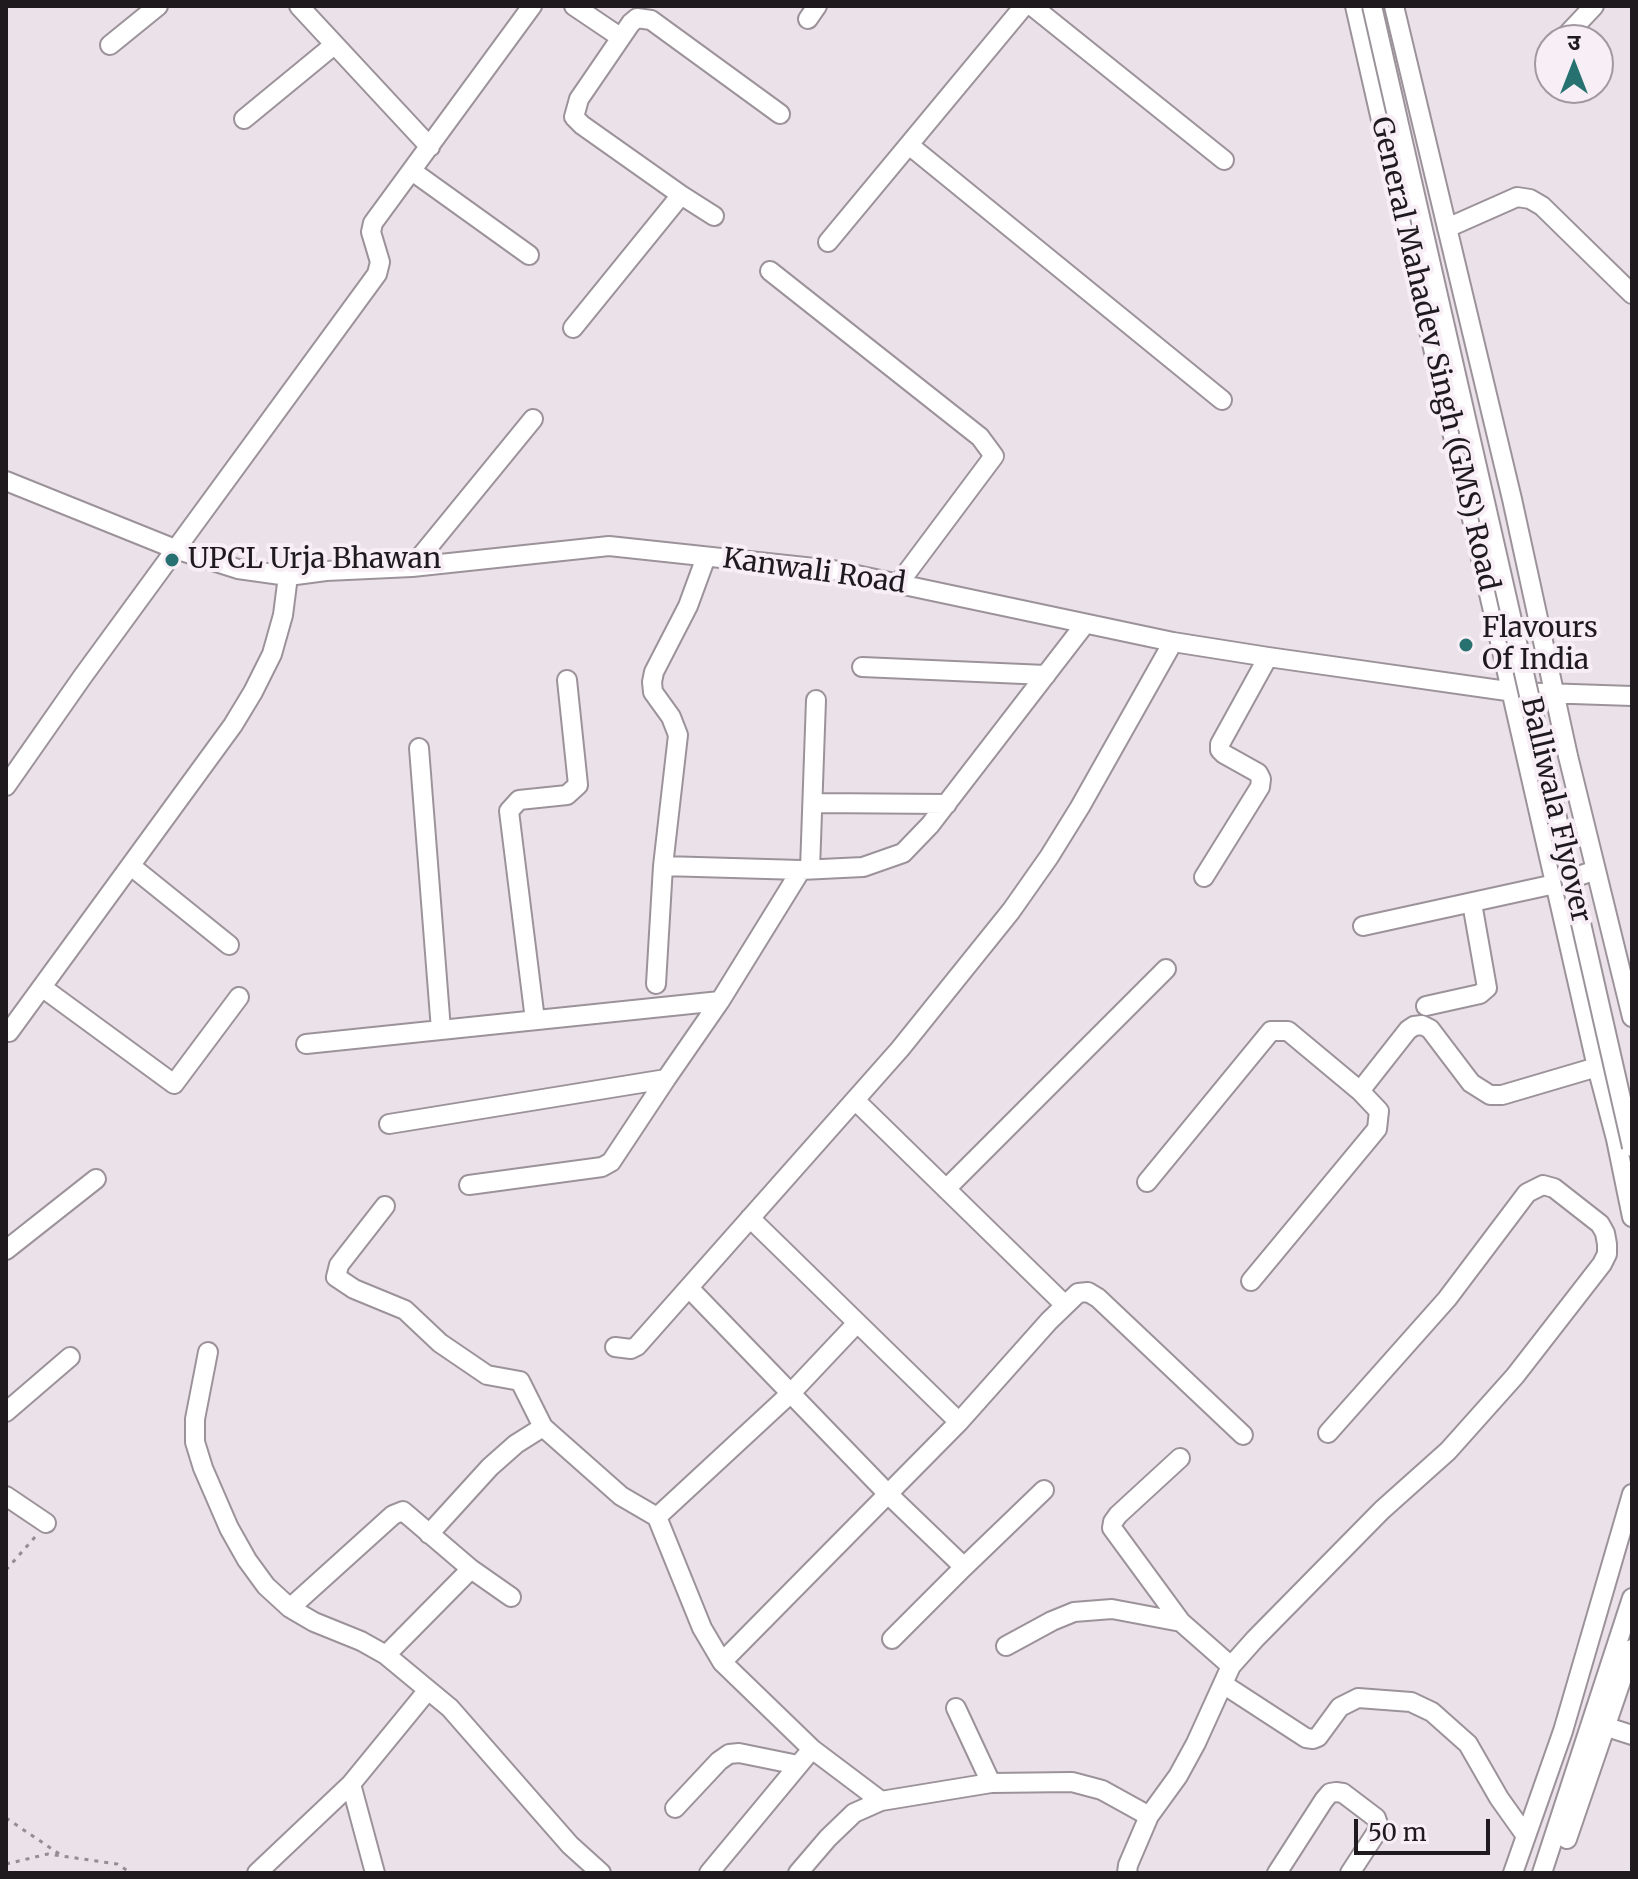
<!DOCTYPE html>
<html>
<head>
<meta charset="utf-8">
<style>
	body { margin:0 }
	#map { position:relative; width:1638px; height:1879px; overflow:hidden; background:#ebe1e9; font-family:Merriweather,"Noto Sans Devanagari",serif }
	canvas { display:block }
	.frame { position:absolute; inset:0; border:8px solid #1e1a1d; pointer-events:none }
	.north { position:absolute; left:1534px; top:24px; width:80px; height:80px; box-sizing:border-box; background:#f8eef6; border:2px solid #a1999f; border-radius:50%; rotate:0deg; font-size:22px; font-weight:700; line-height:32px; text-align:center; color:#1e1a1d }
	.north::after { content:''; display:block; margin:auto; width:28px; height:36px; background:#277271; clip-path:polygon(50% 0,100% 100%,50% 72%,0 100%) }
	.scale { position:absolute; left:1354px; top:1819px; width:136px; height:36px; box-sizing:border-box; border:4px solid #1e1a1d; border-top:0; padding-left:10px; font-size:24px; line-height:28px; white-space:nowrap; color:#1e1a1d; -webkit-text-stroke:6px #f8eef6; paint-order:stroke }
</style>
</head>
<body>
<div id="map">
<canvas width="1638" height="1879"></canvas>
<div class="frame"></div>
<div class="north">उ</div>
<div class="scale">50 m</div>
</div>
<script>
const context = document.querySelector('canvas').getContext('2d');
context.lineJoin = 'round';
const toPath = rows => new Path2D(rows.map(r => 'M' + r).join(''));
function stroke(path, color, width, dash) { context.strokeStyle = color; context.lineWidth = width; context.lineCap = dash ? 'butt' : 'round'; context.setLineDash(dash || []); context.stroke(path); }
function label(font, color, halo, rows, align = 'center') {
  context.font = font + ' Merriweather,serif'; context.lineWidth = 8; context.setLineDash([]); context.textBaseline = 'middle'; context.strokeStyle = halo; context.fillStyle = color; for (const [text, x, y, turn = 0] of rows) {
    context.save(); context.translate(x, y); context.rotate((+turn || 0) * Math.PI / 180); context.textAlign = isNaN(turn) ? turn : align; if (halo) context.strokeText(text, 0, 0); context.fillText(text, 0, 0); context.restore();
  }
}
const path = toPath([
	[6,1570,35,1537],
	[6,1818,61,1855],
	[6,1864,48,1854,117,1864,131,1873]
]);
const minor = toPath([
	[299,6,430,147],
	[574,6,620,37],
	[1032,6,1224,160],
	[1355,6,1597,1067,1616,1139,1632,1217],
	[1394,6,1512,499,1568,756,1632,1017],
	[808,19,817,6],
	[1562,40,1594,6],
	[110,45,158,6],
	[244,119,334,45],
	[909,145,1222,400],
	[412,171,529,255],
	[681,195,714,216],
	[1447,228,1517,197,1530,199,1542,206,1632,294],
	[828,242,1024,6],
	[770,271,980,437,994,456,899,583],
	[573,328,681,195,582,125,574,117,579,99,631,23,637,18,651,20,780,114],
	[6,481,175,549,238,569,288,576,326,571,412,567,609,546,833,570,1173,642,1268,657,1514,692,1632,696],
	[412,567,533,419],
	[862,667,1046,675],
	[419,748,441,1030],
	[6,786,83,676,377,274,380,262,371,232,373,223,532,6],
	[814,803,947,804],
	[131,866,229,945],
	[663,866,678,735,671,717,653,692,652,682,654,672,688,606,706,557],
	[810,869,816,700],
	[1204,877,1260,787,1261,779,1258,773,1224,754,1220,750,1220,744,1268,657],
	[1363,926,1555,884,1596,870],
	[656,984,663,866,801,870,863,867,903,853,930,825,1085,624],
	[43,988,174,1084,239,997],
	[1426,1006,1480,994,1487,988,1472,903],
	[535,1020,509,811,519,800,567,795,578,785,567,680],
	[9,1032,233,725,253,692,272,654,283,615,288,576],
	[306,1044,720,1001],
	[855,1100,1065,1305],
	[389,1124,666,1079,720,1001,801,870],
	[1147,1182,1271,1031,1288,1031,1360,1091,1408,1030,1414,1026,1422,1025,1430,1029,1471,1083,1490,1095,1502,1095,1597,1067],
	[469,1185,602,1167,611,1162,666,1079],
	[946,1189,1166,969],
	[385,1206,339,1265,336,1277,354,1289,405,1310,440,1343,487,1375,520,1381,543,1427],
	[750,1218,959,1422],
	[6,1250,96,1179],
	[1251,1281,1377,1129,1379,1111,1360,1091],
	[689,1288,888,1494,964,1567,892,1639],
	[615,1347,631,1349,637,1346,900,1049,1011,911,1049,857,1080,807,1173,642],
	[208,1352,195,1419,195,1442,203,1468,229,1528,247,1560,266,1586,290,1608],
	[6,1412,70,1357],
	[1180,1458,1118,1515,1113,1522,1112,1528,1181,1622],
	[6,1496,46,1523],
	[657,1517,791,1393,857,1323],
	[429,1534,490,1467,516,1444,543,1427,621,1496,657,1517,702,1628,722,1662,812,1749,881,1801],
	[964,1567,1044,1490],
	[511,1597,471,1569,403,1511,393,1515,290,1608,314,1622,361,1641,386,1655,450,1708,570,1845,601,1873],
	[1006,1646,1052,1621,1074,1612,1112,1609,1181,1622,1231,1666],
	[386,1655,471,1569],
	[722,1662,959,1422,1049,1321,1078,1293,1088,1292,1098,1298,1243,1435],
	[1223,1684,1306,1738,1313,1739,1318,1737,1340,1707,1358,1698,1411,1702,1432,1712,1468,1744,1499,1798,1526,1836],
	[956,1708,991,1783],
	[1607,1727,1632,1735],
	[351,1784,375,1873],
	[675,1808,719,1761,729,1754,739,1753,798,1765],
	[1567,1839,1632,1649],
	[257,1873,351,1784,428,1690],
	[709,1873,812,1749],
	[798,1873,828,1838,854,1813,881,1801,991,1783,1072,1782,1102,1790,1149,1816,1178,1776,1196,1743,1231,1666,1255,1639,1382,1510,1448,1451,1515,1376,1602,1264,1607,1254,1607,1244,1605,1233,1600,1224,1554,1188,1543,1185,1527,1193,1447,1299,1328,1433],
	[1127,1873,1128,1865,1149,1816],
	[1277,1873,1324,1800,1330,1793,1336,1792,1343,1793,1376,1818,1378,1824,1378,1830,1350,1873],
	[1513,1873,1563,1731,1632,1494],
	[1542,1873,1632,1598]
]);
const minorBridge = toPath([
	[1372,6,1632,1147]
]);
const markers = [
	[172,560,8,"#277271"],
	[1466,645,8,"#277271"]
];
const streetNames = [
	["General Mahadev Singh (GMS) Road",1434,354,77],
	["Kanwali Road",814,572,8],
	["Balliwala Flyover",1555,810,77]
];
const poiNames = [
	["UPCL Urja Bhawan",188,560],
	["Flavours",1482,629],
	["Of India",1482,661]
];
stroke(minor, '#9c939a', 22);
stroke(path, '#948d93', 3, [4, 6]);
stroke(minor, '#fff', 18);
stroke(minorBridge, '#9c939a', 22, []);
stroke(minorBridge, '#fff', 18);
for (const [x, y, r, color] of markers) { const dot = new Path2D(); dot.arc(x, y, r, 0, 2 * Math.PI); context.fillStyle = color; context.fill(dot); stroke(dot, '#f8eef6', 3); }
label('28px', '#1e1a1d', '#f8eef6', streetNames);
label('28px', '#1e1a1d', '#f8eef6', poiNames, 'left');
</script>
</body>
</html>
